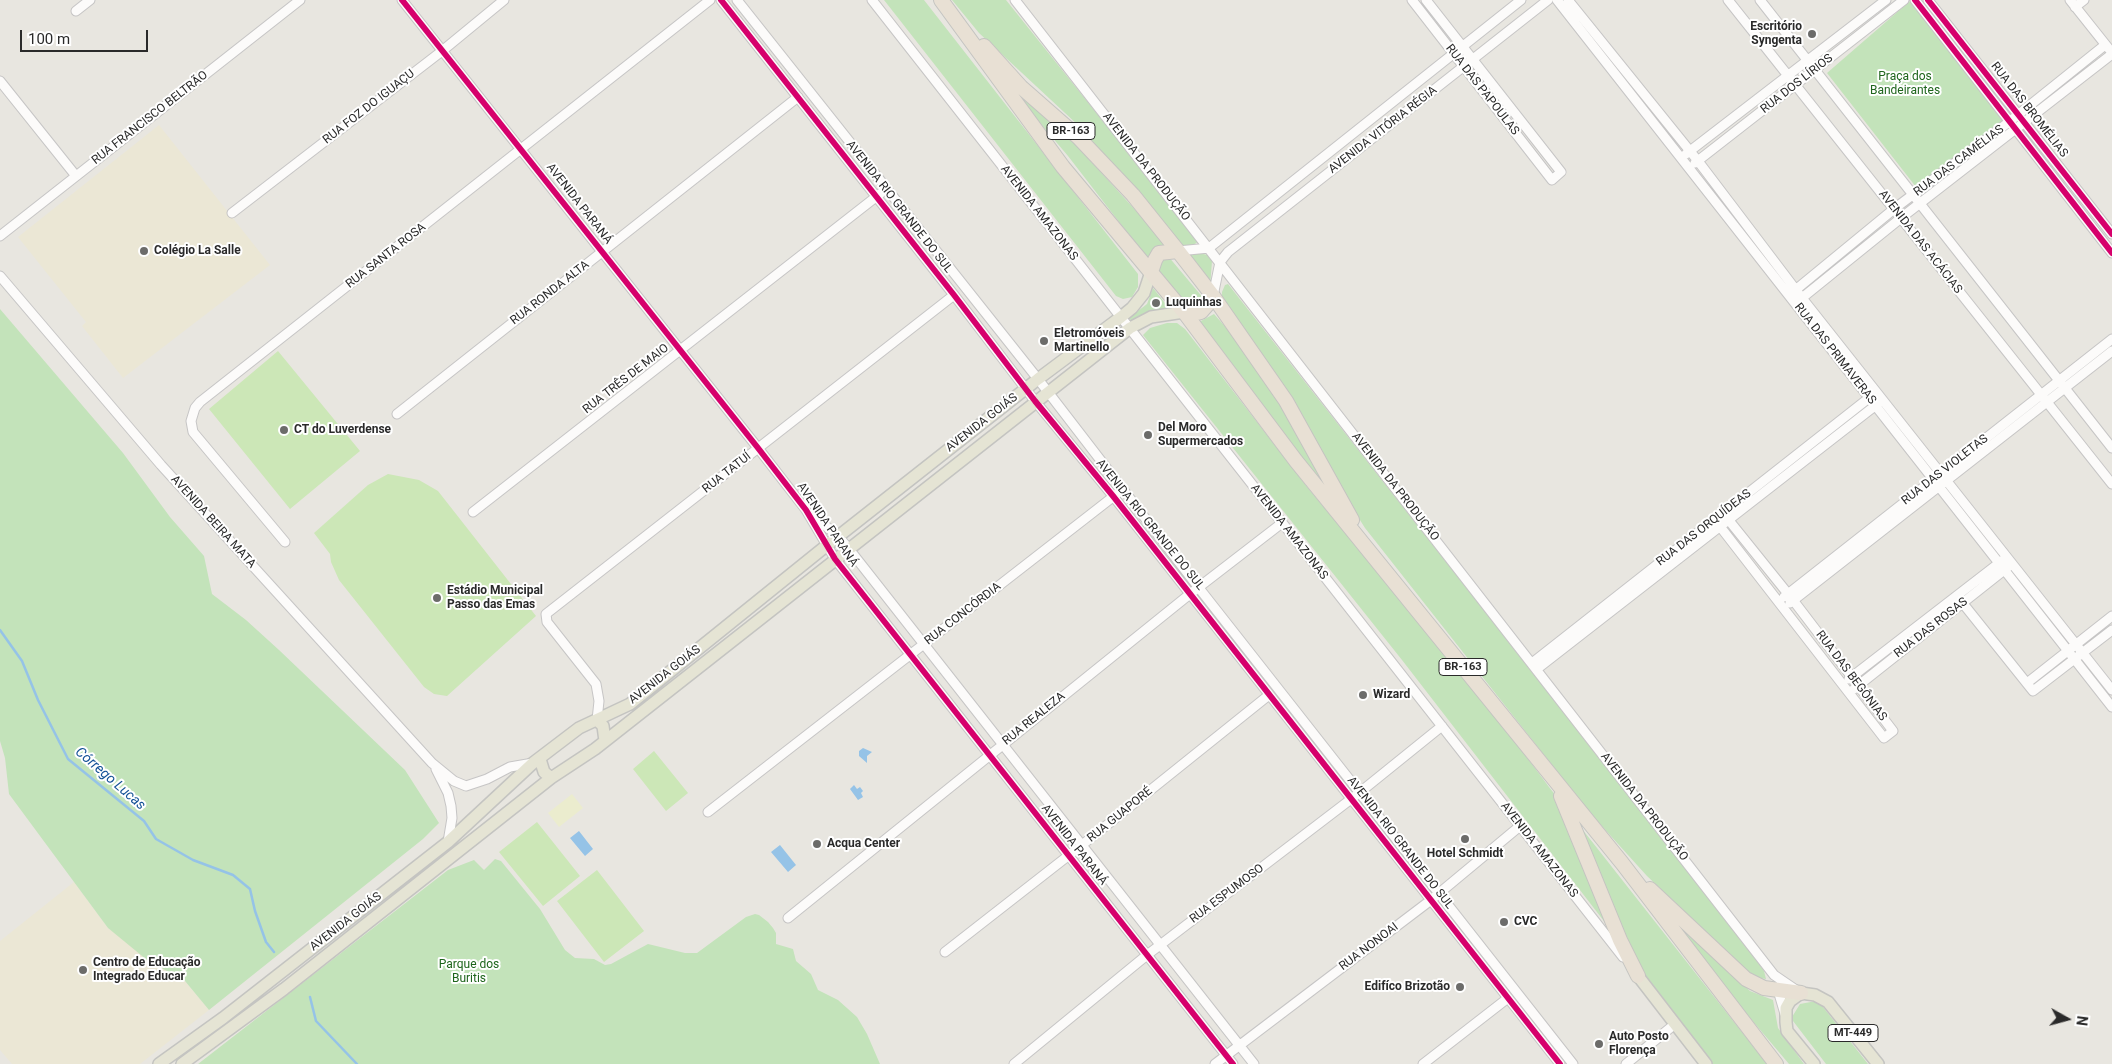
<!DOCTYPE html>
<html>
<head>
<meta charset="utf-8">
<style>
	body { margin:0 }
	#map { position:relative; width:2112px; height:1064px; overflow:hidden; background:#e8e6e0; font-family:Roboto,sans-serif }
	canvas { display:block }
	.north { position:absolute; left:2042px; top:994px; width:50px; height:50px; -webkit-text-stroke:4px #fff; paint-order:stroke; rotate:97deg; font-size:14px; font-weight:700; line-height:20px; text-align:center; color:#2a2a2a }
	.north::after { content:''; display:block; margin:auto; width:18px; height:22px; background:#2a2a2a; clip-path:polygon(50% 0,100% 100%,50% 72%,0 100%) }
	.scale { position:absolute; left:20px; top:30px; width:128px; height:22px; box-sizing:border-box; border:2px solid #2a2a2a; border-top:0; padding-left:6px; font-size:15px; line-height:18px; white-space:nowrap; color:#2a2a2a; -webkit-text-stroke:4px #fff; paint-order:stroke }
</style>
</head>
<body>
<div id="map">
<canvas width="2112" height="1064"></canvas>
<div class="north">N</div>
<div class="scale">100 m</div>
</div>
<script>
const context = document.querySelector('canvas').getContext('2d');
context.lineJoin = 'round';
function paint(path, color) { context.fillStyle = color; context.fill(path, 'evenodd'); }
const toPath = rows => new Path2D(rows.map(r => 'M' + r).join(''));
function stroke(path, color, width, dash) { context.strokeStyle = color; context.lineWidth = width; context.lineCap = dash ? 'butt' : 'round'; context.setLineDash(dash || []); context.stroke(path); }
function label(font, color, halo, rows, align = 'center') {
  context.font = font + ' Roboto,sans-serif'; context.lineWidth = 4; context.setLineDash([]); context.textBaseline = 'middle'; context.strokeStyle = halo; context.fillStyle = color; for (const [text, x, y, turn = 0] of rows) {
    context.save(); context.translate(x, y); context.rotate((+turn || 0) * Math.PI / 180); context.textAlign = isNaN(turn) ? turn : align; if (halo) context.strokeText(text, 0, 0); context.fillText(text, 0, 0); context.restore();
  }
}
const education = toPath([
	[159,125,270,265,123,378,82,326,86,322,18,237],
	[74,882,108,928,185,981,209,1010,140,1064,12,1064,0,1050,0,941]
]);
const green = toPath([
	[884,0,924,0,1138,274,1138,287,1132,297,1123,299,1116,296],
	[952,0,1006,0,1199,241,1189,248,1179,245,1079,126,979,33],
	[1910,1,2003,120,1916,187,1827,73],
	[1001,77,1047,113,1168,246,1150,262,1068,156],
	[1184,253,1200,253,1207,255,1212,261,1210,287],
	[1168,256,1204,299,1195,311,1188,309,1155,272,1157,262],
	[1228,284,1739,935,1764,971,1766,979,1760,978,1748,972,1647,876,1589,812,1365,528,1222,301,1222,292,1225,285],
	[1153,288,1169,308,1150,312,1133,324,1129,318,1147,304],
	[0,309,123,453,170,517,204,556,212,594,246,620,279,650,405,770,439,823,423,839,209,1010,185,981,147,960,108,928,9,794,5,758,0,741],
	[1214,314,1237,340,1290,416,1339,503,1326,492,1230,361,1199,322],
	[1167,323,1177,323,1185,329,1308,488,1482,697,1549,787,1767,1064,1713,1064,1680,1023,1641,969,1402,660,1143,335,1150,328],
	[495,859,501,861,540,909,565,950,575,958,594,959,605,965,611,964,648,944,685,953,697,953,746,917,755,914,759,915,768,922,773,928,776,933,776,944,793,949,796,961,811,974,818,990,838,1000,857,1017,867,1034,880,1064,198,1064,448,870,474,860,484,870],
	[1635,882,1750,991,1773,1000,1778,1028,1804,1064,1789,1064],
	[1816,1001,1823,1007,1868,1064,1826,1064,1793,1021,1792,1017,1800,1004]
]);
const sand = toPath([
	[572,794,583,808,559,827,548,813]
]);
const pitch = toPath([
	[278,351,360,451,290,509,209,409],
	[388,474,419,480,438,491,536,616,447,696,434,694,424,687,339,580,331,562,330,554,314,533,368,485],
	[654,751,688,793,666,811,633,769],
	[537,822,580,876,543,906,499,852],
	[597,870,644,931,604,962,557,901]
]);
const water = toPath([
	[863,748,872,752,867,756,867,763,859,756,859,751],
	[854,785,857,789,860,787,863,791,861,793,863,797,858,800,850,789],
	[579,831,593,849,585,856,570,838],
	[780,845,796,865,788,872,771,852]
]);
const stream = toPath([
	[0,630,22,661,38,700,68,759,144,821,156,839,193,860,233,875,250,889,255,911,266,942,274,952],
	[310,997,316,1021,357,1064]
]);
const minor = toPath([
	[402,0,758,448,806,510,835,559,1233,1064],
	[721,0,954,295,1035,401,1113,496,1560,1064],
	[737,0,1038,379,1199,588,1573,1064],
	[872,0,1623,957],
	[1015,0,1774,975,1796,990],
	[1412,0,1552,180,1561,172,1426,0],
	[1557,0,2112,707],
	[1568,0,1698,161,1802,298,2112,690],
	[1728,0,2112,484],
	[1760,0,2112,448],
	[1915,0,2112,253],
	[1928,0,2112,234],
	[2070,0,2109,49],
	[2075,7,2084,0],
	[76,11,90,0],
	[0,81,76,176],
	[1686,154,1886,0],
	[1695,163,1904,0],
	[232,213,442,51,504,0],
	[0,236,300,0],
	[1178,251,1209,248,1521,0],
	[0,276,161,465,432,763,454,781,466,786,487,779,510,767,533,763],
	[1793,292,1894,209,2009,122,2105,45],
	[1213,296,1220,262,1228,252,1548,0],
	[1797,302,1901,218,2112,54],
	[397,414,798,97],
	[473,512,881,193],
	[811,514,838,536,849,549,1254,1064],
	[1715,520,1884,738,1893,731,1793,600,1723,513],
	[285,542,193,432,191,421,195,408,200,402,710,0],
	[1957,596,2033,691,2112,630],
	[1784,597,2112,339],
	[1790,603,2112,351],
	[1532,663,1874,394],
	[1537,669,1880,402],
	[1849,679,2003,560],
	[2027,683,2112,616],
	[1854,689,2008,567],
	[597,720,599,701,596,684,547,622,546,614,954,295],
	[436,769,448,793,451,806,452,818,448,842],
	[708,812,1118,493],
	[788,918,1190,594,1282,523],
	[945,952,1082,845,1269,695],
	[1777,987,1785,1014],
	[1014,1064,1147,955,1359,793,1442,726],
	[1215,1064,1431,900,1520,826],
	[1423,1064,1508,998],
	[1626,1064,1675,1024]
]);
const major = toPath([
	[597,720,603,726,605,741],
	[540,759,544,772,551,778],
	[1638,976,1706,1064],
	[159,1064,223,1018,448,842,533,763,579,728,630,704,826,546,1038,379,1121,317,1132,308,1144,293,1151,272],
	[182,1064,284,989,551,778,595,749,1130,328,1151,317,1184,312],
	[1814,1064,1787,1031,1786,1022,1786,1008,1790,1001,1801,993,1815,995,1828,1002,1878,1064]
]);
const highway = toPath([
	[941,0,1063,167,1184,312,1296,461,1622,863,1776,1064],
	[984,46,1021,87,1078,137,1133,195,1178,251,1213,296,1286,401,1352,520],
	[1151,272,1155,260,1159,253,1178,251],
	[1184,312,1193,314,1201,312,1208,304,1213,296],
	[1561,796,1620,940,1638,976],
	[1650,889,1746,979,1764,988,1801,993]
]);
const cycleway = toPath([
	[402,0,758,448,806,510,835,559,1233,1064],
	[721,0,954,295,1035,401,1113,496,1560,1064],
	[1915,0,2112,253],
	[1928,0,2112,234]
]);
const markers = [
	[1812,34,5,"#6c6c6a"],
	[144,251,5,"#6c6c6a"],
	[1156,303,5,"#6c6c6a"],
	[1044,341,5,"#6c6c6a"],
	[284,430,5,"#6c6c6a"],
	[1148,435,5,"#6c6c6a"],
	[437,598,5,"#6c6c6a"],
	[1363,695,5,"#6c6c6a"],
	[1465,839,5,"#6c6c6a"],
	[817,844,5,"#6c6c6a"],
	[1504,922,5,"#6c6c6a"],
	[83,970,5,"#6c6c6a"],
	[1460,987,5,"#6c6c6a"],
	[1599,1044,5,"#6c6c6a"]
];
const shields = [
	[1071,131,48],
	[1463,667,48],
	[1853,1033,50]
];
const shieldNames = [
	["BR-163",1071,131],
	["BR-163",1463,667],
	["MT-449",1853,1033]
];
const poiNames = [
	["Escritório",1802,27,"right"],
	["Syngenta",1802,41,"right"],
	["Colégio La Salle",154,251],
	["Luquinhas",1166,303],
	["Eletromóveis",1054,334],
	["Martinello",1054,348],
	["Del Moro",1158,428],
	["Supermercados",1158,442],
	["CT do Luverdense",294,430],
	["Estádio Municipal",447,591],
	["Passo das Emas",447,605],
	["Wizard",1373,695],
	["Acqua Center",827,844],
	["Hotel Schmidt",1465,854,"center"],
	["CVC",1514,922],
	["Centro de Educação",93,963],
	["Integrado Educar",93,977],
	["Edifíco Brizotão",1450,987,"right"],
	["Auto Posto",1609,1037],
	["Florença",1609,1051]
];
const parkNames = [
	["Praça dos",1905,77],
	["Bandeirantes",1905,91],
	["Parque dos",469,965],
	["Buritis",469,979]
];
const streetNames = [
	["RUA DOS LÍRIOS",1797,84,-38],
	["RUA DAS PAPOULAS",1482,90,52],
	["RUA FOZ DO IGUAÇU",369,107,-38],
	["RUA DAS BROMÉLIAS",2029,110,52],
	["RUA FRANCISCO BELTRÃO",150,118,-38],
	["AVENIDA VITÓRIA RÉGIA",1383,130,-38],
	["RUA DAS CAMÉLIAS",1959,161,-37],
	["AVENIDA DA PRODUÇÃO",1146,167,52],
	["AVENIDA PARANÁ",579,204,52],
	["AVENIDA RIO GRANDE DO SUL",899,207,52],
	["AVENIDA AMAZONAS",1039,213,52],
	["AVENIDA DAS ACÁCIAS",1920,242,52],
	["RUA SANTA ROSA",386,256,-38],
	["RUA RONDA ALTA",550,293,-38],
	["RUA DAS PRIMAVERAS",1835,354,52],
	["RUA TRÊS DE MAIO",626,379,-38],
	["AVENIDA GOIÁS",982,423,-38],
	["RUA DAS VIOLETAS",1945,470,-38],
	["RUA TATUÍ",727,473,-38],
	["AVENIDA DA PRODUÇÃO",1395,487,52],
	["AVENIDA BEIRA MATA",213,522,48],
	["AVENIDA PARANÁ",827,525,56],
	["AVENIDA RIO GRANDE DO SUL",1150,525,51],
	["RUA DAS ORQUÍDEAS",1704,528,-38],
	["AVENIDA AMAZONAS",1289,532,52],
	["RUA CONCÓRDIA",963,614,-38],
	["RUA DAS ROSAS",1931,628,-38],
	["AVENIDA GOIÁS",665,675,-38],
	["RUA DAS BEGÔNIAS",1851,676,53],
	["RUA REALEZA",1034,719,-39],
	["AVENIDA DA PRODUÇÃO",1644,807,52],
	["RUA GUAPORÉ",1120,815,-39],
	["AVENIDA RIO GRANDE DO SUL",1400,843,52],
	["AVENIDA PARANÁ",1074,845,52],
	["AVENIDA AMAZONAS",1539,850,52],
	["RUA ESPUMOSO",1227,894,-37],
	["AVENIDA GOIÁS",346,922,-38],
	["RUA NONOAI",1369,947,-37]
];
const waterNames = [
	["Córrego Lucas",110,779,41]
];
paint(education, '#ebe7d5');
paint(green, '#c3e3ba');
paint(sand, '#ebecce');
paint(pitch, '#cce7b7');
paint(water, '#95c3e7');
stroke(stream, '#95c3e7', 2.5);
stroke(minor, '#c6c5c5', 11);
stroke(major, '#c4c4c1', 14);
stroke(highway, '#c4c4c1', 16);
stroke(minor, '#fcfbfa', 9);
stroke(major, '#e5e4d4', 11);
stroke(highway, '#e8e0d4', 14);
stroke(cycleway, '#d6006c', 6);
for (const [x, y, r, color] of markers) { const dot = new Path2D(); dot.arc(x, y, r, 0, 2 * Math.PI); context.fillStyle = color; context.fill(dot); stroke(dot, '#fff', 2); }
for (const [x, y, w] of shields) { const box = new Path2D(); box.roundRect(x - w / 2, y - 8.5, w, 17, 4); context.fillStyle = '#fff'; context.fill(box); stroke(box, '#2a2a2a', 1); }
label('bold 11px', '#2a2a2a', null, shieldNames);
label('bold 12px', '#2a2a2a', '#fff', poiNames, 'left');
label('12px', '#1e651c', '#fff', parkNames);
label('12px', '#2a2a2a', '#fff', streetNames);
label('italic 14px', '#125096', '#fff', waterNames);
</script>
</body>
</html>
